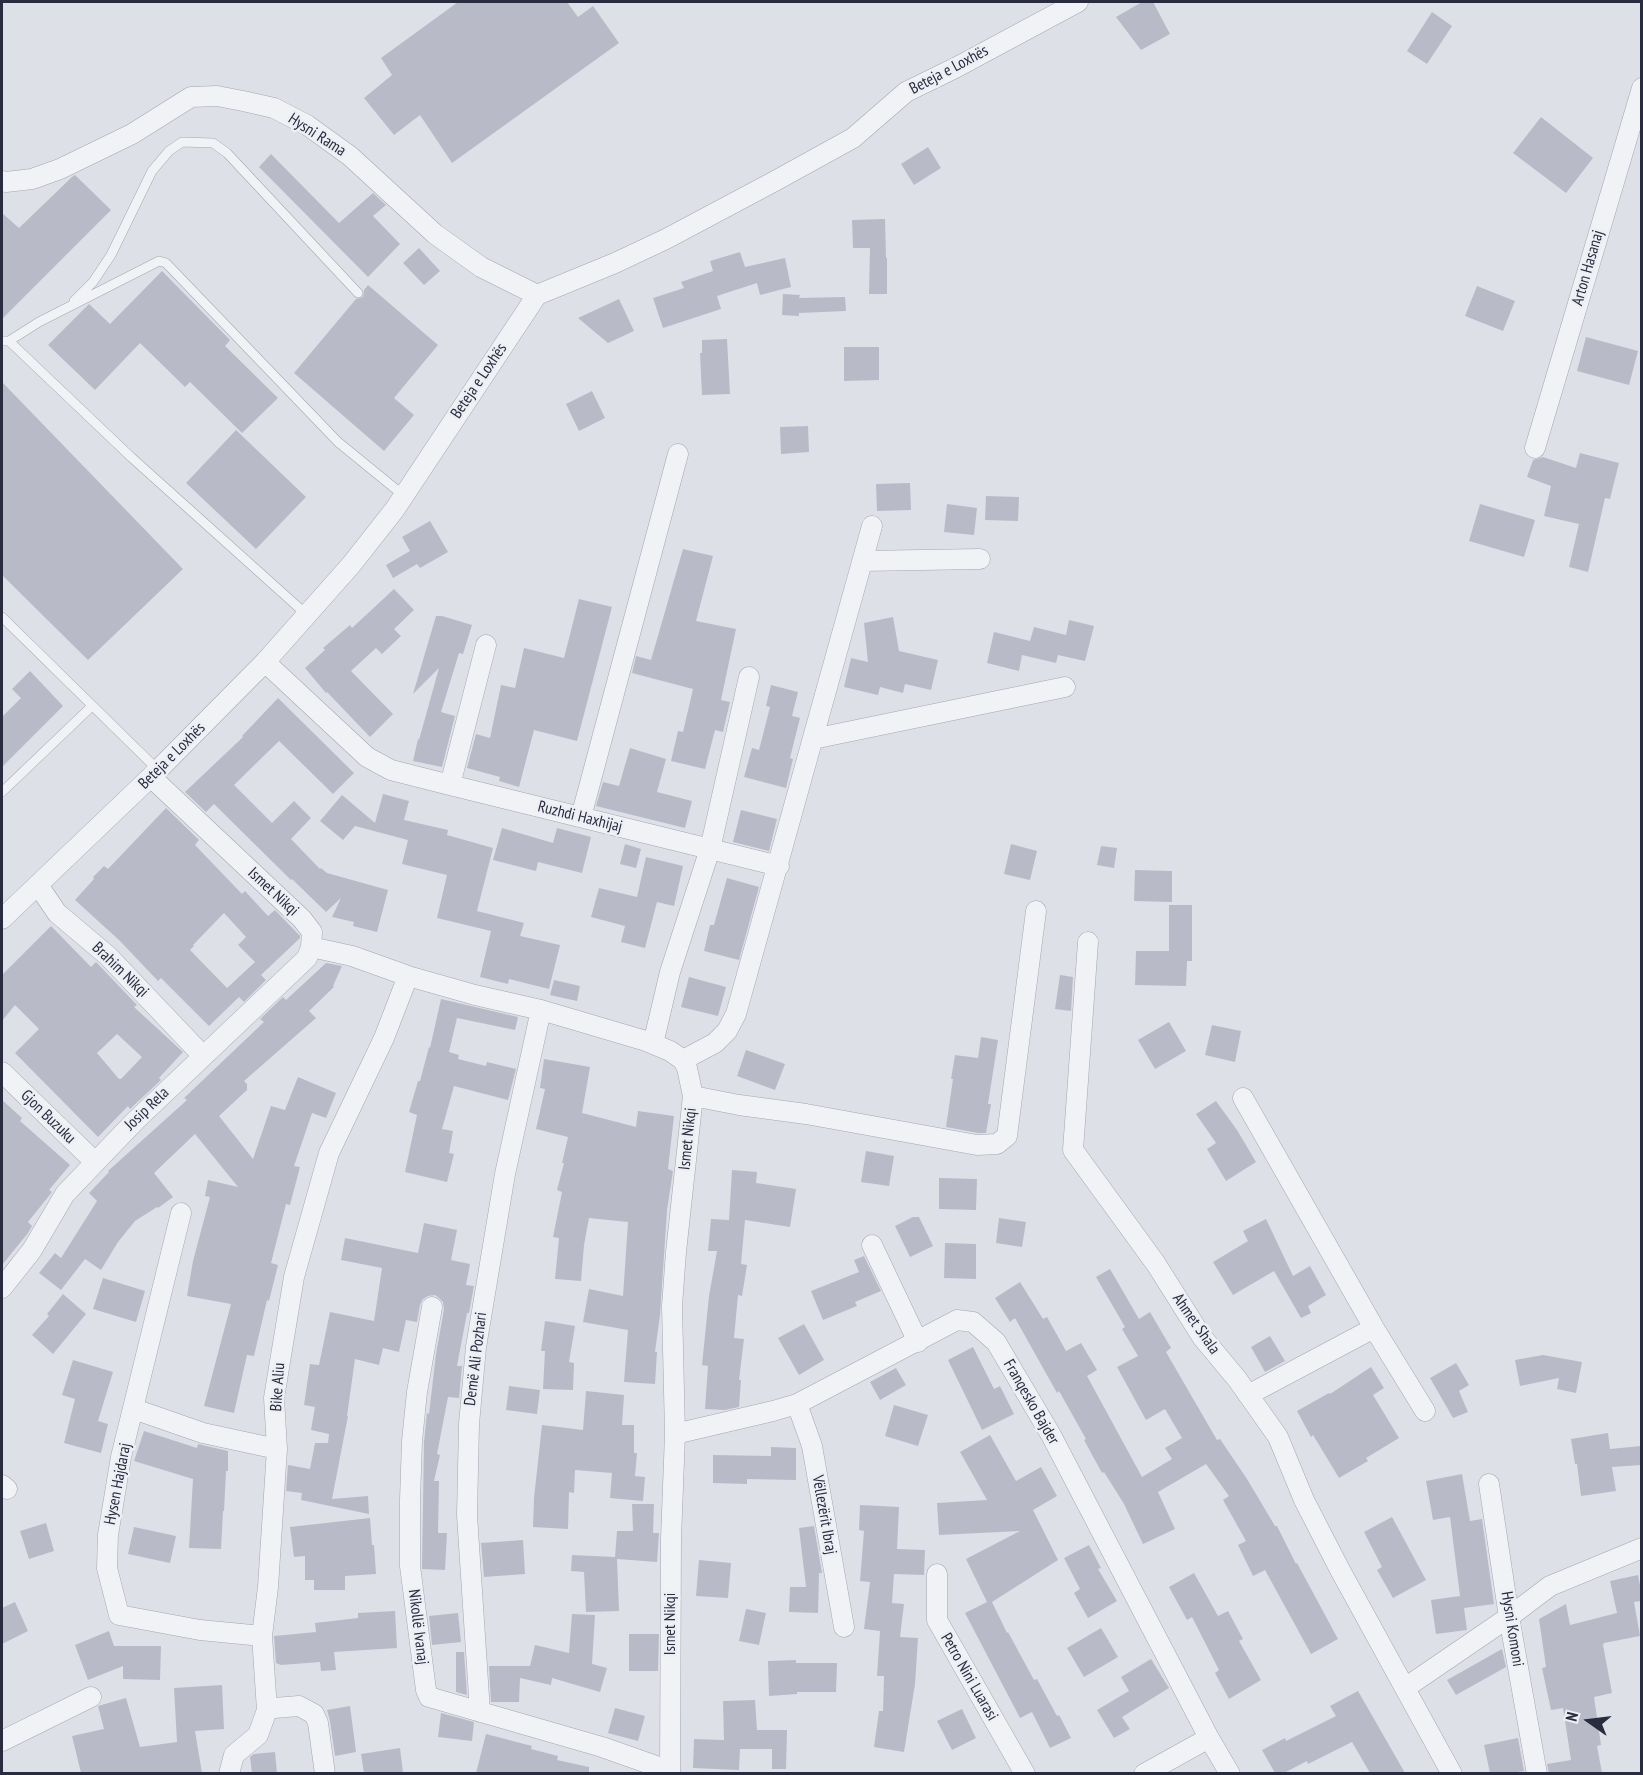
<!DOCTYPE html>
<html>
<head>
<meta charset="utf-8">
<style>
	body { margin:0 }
	#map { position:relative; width:1643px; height:1775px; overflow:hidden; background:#dee0e7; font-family:"PT Sans Narrow",sans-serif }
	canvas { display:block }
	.frame { position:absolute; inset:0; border:3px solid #282c3e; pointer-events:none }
	.north { position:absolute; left:1559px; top:1691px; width:60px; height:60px; -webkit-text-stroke:4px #edeff5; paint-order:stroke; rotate:284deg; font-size:16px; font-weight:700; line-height:24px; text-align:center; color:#282c3e }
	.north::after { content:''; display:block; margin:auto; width:21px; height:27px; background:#282c3e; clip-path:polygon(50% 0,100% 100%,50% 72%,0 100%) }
</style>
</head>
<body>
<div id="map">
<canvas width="1643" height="1775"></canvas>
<div class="frame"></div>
<div class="north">N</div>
</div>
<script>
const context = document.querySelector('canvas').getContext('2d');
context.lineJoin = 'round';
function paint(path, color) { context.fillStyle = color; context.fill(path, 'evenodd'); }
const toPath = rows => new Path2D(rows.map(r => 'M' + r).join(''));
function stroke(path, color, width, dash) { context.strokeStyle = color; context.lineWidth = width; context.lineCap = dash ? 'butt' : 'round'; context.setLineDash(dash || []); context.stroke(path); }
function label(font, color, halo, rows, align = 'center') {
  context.font = font + ' "PT Sans Narrow",sans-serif'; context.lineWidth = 5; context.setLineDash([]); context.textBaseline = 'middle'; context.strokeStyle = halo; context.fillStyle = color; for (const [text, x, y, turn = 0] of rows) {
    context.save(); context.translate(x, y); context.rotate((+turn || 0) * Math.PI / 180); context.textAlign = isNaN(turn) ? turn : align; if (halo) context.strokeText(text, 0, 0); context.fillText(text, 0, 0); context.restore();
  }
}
const building = toPath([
	[458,2,567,2,578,17,593,6,619,43,452,163,420,115,394,135,364,98,392,75,381,58],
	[1142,2,1153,2,1170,34,1141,50,1116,17],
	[1432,12,1452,26,1427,64,1407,51],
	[1541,117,1593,158,1566,193,1513,153],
	[928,147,941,168,914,185,901,164],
	[271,154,339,223,373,193,386,205,373,216,400,244,368,277,259,167],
	[75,175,111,210,2,319,2,213,19,228,72,177],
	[885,219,886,258,887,258,887,294,869,294,870,248,853,248,852,220],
	[419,248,440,271,424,285,403,263],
	[740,252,745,267,785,258,791,287,760,295,757,283,717,296,721,309,663,328,653,298,684,288,681,282,713,271,710,261],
	[162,271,230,340,225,346,278,398,242,433,190,382,185,387,140,343,95,390,48,345,89,304,110,324],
	[368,285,438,345,394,398,414,415,384,451,294,373,356,299,363,297,364,290],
	[1477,286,1515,301,1503,331,1465,316],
	[783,294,800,295,799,298,845,297,846,311,799,313,799,316,782,315],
	[619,299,634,331,608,343,578,318],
	[1586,337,1638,351,1629,385,1577,371],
	[727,339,730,394,702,395,700,353,702,353,702,340],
	[844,347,879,347,879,380,844,381],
	[2,382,183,569,88,660,2,575],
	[592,391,605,418,579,431,566,404],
	[808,426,809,452,781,454,780,427],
	[236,430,306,497,256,549,186,483],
	[1580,453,1619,463,1610,499,1605,498,1588,572,1569,567,1579,524,1544,516,1551,486,1527,477,1533,460,1543,457,1576,468],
	[910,483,911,510,877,511,876,484],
	[986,496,1019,497,1018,521,985,520],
	[947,504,977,508,974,535,944,532],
	[1480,504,1535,520,1524,557,1469,541],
	[430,521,448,552,420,568,417,564,393,578,386,565,410,551,402,537],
	[683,549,713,556,696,621,736,629,721,700,730,702,723,732,715,730,705,769,671,761,678,731,683,732,693,689,632,673,636,656,651,660],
	[394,589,414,610,394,629,401,636,382,654,376,648,351,671,393,714,370,737,327,692,326,693,305,668,325,650,323,648,350,625,352,628],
	[579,599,612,607,577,741,534,730,519,787,499,781,500,777,467,768,476,734,490,738,501,685,515,688,524,648,564,658],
	[436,616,442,616,472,625,463,654,459,653,441,712,455,716,442,767,413,761,418,739,419,740,439,668,413,694],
	[893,617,899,651,938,660,931,690,905,684,903,693,880,687,878,695,844,687,851,658,868,662,864,623],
	[1069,620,1094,626,1085,661,1058,655,1056,663,1022,655,1019,671,987,663,994,632,1030,641,1034,627,1066,635],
	[30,671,63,706,2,767,2,717,21,698,12,689],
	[771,685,798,692,792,716,800,718,790,758,793,759,786,788,744,777,752,748,759,750,770,707,766,706],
	[278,698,354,773,333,794,279,741,234,785,272,823,294,801,311,818,291,839,320,869,321,868,327,873,388,890,377,932,353,926,354,922,332,917,341,898,326,912,292,879,291,880,214,804,206,812,185,792,243,737,242,736],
	[630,748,666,759,657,792,692,801,685,828,596,806,603,782,619,786],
	[383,794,409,801,404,820,448,830,447,835,493,848,477,911,524,923,520,936,560,945,549,989,509,979,508,984,480,977,491,931,437,918,447,875,402,864,408,840,355,826,343,840,320,821,342,795,375,823],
	[166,808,199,840,195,845,242,894,245,891,268,916,275,910,300,936,300,938,261,975,266,980,244,1002,239,997,209,1026,161,978,158,981,119,940,75,900,94,879,93,877,104,866,108,869],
	[224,913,246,937,238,945,255,962,227,988,190,950,194,946,193,945],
	[741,810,777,819,769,851,733,842],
	[502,828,553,843,557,828,591,837,582,873,538,862,536,871,493,860],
	[625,844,641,849,636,868,620,864],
	[1011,844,1037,851,1030,880,1004,874],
	[1101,846,1117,848,1114,868,1097,865],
	[646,857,683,866,674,906,657,902,645,948,621,942,625,926,591,917,599,888,637,897],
	[1135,870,1172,871,1172,902,1134,901],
	[727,878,759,887,739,960,704,951,710,925,714,925],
	[1169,905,1192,905,1192,961,1187,961,1186,986,1135,985,1136,951,1169,951],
	[51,926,91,967,96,962,137,1005,134,1007,183,1052,159,1078,161,1080,130,1109,128,1106,98,1137,15,1053,39,1029,15,1005,2,1021,2,975],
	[117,1034,142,1057,121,1079,119,1079,97,1053],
	[326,963,342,966,333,986,334,987,309,1011,316,1018,244,1081,247,1084,247,1090,219,1116,253,1159,271,1106,285,1110,298,1077,336,1093,326,1118,312,1113,294,1166,300,1167,290,1205,286,1204,271,1263,278,1265,269,1301,267,1300,254,1356,247,1355,234,1413,204,1406,231,1304,187,1296,193,1261,210,1197,205,1196,208,1180,238,1187,195,1134,154,1173,173,1197,158,1208,157,1207,135,1221,118,1242,101,1270,85,1259,61,1290,39,1273,55,1253,61,1258,97,1201,89,1193,109,1172,108,1171,187,1100,184,1098,264,1022,260,1019,283,997,286,1000],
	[1060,975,1073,977,1071,1011,1055,1009],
	[689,977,726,987,718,1016,681,1007],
	[554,980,580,986,577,1001,550,995],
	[441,999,518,1017,515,1030,457,1018,449,1052,459,1055,458,1059,486,1066,487,1062,516,1069,508,1100,454,1086,442,1129,453,1131,449,1153,454,1154,447,1182,405,1172,417,1115,409,1112,418,1081,420,1081,429,1047,430,1048],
	[1169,1022,1186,1051,1155,1069,1138,1040],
	[1212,1025,1241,1031,1235,1062,1205,1055],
	[981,1037,998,1040,988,1104,991,1104,986,1133,978,1133,946,1127,953,1079,951,1079,955,1055,978,1058],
	[746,1050,785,1064,775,1090,737,1076],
	[544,1059,590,1067,582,1113,636,1127,638,1111,674,1116,668,1169,673,1171,667,1210,660,1315,655,1352,657,1352,655,1384,624,1382,628,1330,583,1322,589,1289,623,1296,628,1222,589,1218,584,1245,581,1281,555,1279,559,1238,553,1237,562,1192,557,1190,564,1163,562,1163,568,1137,536,1129,545,1089,540,1088],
	[2,1100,22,1118,20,1121,70,1165,49,1190,52,1192,28,1222,32,1226,28,1233,2,1265],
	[1216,1101,1237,1130,1256,1162,1226,1181,1207,1149,1216,1143,1196,1114],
	[866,1151,894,1156,889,1186,861,1182],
	[732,1170,757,1172,756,1183,796,1189,790,1227,745,1220,741,1264,747,1265,742,1296,738,1295,734,1338,744,1339,739,1380,741,1380,739,1407,725,1410,705,1409,708,1366,702,1365,709,1296,717,1251,708,1251,711,1219,729,1220],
	[939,1178,977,1179,976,1210,939,1209],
	[913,1217,919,1217,933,1246,910,1257,895,1226],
	[999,1218,1026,1222,1022,1247,996,1243],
	[1266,1219,1293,1276,1310,1266,1326,1295,1308,1306,1311,1313,1301,1318,1274,1271,1233,1295,1213,1262,1248,1241,1243,1231],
	[424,1223,457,1230,451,1260,470,1264,466,1285,474,1286,469,1313,467,1313,457,1366,462,1366,459,1398,448,1397,437,1454,440,1455,434,1481,439,1481,438,1533,447,1533,445,1570,422,1569,422,1565,424,1442,427,1413,429,1414,436,1354,444,1309,443,1302,439,1298,435,1295,428,1296,423,1299,420,1305,417,1322,406,1320,399,1352,383,1348,379,1365,355,1359,347,1416,348,1416,332,1499,368,1496,369,1514,301,1500,302,1493,286,1491,288,1465,310,1469,315,1443,328,1443,329,1434,311,1430,315,1407,304,1405,310,1364,319,1365,330,1312,374,1321,382,1268,341,1260,345,1238,418,1253],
	[945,1243,976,1244,976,1279,944,1278],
	[864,1256,881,1291,855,1302,857,1306,823,1320,811,1291,859,1272,854,1260],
	[1110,1269,1139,1319,1150,1312,1171,1348,1166,1352,1217,1440,1220,1439,1247,1479,1275,1526,1277,1526,1296,1564,1297,1563,1338,1639,1311,1654,1265,1570,1253,1576,1238,1545,1246,1541,1223,1500,1229,1496,1206,1464,1158,1492,1175,1529,1143,1544,1124,1504,1104,1472,1102,1473,1084,1440,1086,1439,1059,1391,1057,1393,1015,1318,1010,1322,995,1298,1020,1282,1043,1319,1047,1317,1066,1351,1081,1343,1097,1370,1087,1376,1142,1477,1172,1459,1165,1448,1182,1438,1165,1409,1146,1420,1117,1367,1138,1356,1122,1329,1125,1327,1096,1277],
	[103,1278,145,1291,136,1322,93,1309],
	[63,1294,86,1314,53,1354,32,1335,49,1316,47,1314],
	[545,1321,575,1326,569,1362,574,1363,573,1390,543,1389,545,1351,541,1351],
	[804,1324,824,1360,799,1375,778,1338],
	[1270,1336,1285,1361,1265,1372,1251,1347],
	[973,1347,994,1389,1000,1386,1014,1414,982,1430,948,1360],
	[1543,1355,1582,1362,1576,1393,1557,1389,1559,1378,1520,1386,1515,1360],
	[73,1360,113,1372,98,1421,108,1424,101,1453,64,1443,75,1399,62,1395],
	[1456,1363,1469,1385,1459,1391,1468,1412,1453,1418,1430,1378],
	[1371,1367,1384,1388,1373,1395,1399,1438,1366,1458,1368,1461,1339,1478,1313,1435,1311,1437,1297,1411,1329,1393,1330,1394],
	[896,1368,906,1385,880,1400,870,1382],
	[509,1386,540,1390,537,1414,506,1410],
	[586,1391,624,1395,622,1425,634,1425,634,1453,637,1453,635,1476,645,1477,643,1501,610,1498,612,1473,575,1470,574,1493,569,1492,568,1529,533,1527,534,1498,542,1425,583,1430],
	[894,1405,928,1415,918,1446,885,1436],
	[144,1431,197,1448,198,1444,228,1451,228,1471,226,1471,224,1511,223,1511,221,1549,189,1548,193,1479,134,1461],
	[1608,1433,1610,1449,1641,1446,1641,1465,1612,1467,1616,1491,1581,1496,1577,1464,1575,1464,1571,1439],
	[990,1435,1016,1481,1041,1467,1057,1496,1033,1510,1058,1560,992,1602,1007,1633,1008,1632,1034,1680,1037,1679,1057,1716,1059,1715,1071,1738,1050,1748,1032,1712,1020,1718,965,1613,987,1602,966,1559,1020,1531,939,1535,937,1503,987,1500,960,1452],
	[771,1447,796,1448,796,1480,747,1479,747,1484,713,1483,713,1455,771,1456],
	[1462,1474,1470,1521,1482,1519,1494,1604,1464,1608,1467,1630,1436,1634,1431,1600,1460,1596,1450,1517,1433,1520,1426,1481],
	[632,1504,654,1504,653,1533,659,1533,657,1562,617,1559,619,1611,586,1612,584,1572,571,1571,572,1555,615,1557,617,1531,633,1531],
	[860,1505,899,1507,897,1549,925,1550,924,1575,894,1574,892,1603,904,1604,900,1637,918,1638,915,1684,904,1752,874,1747,879,1711,883,1711,884,1676,877,1676,880,1631,864,1629,870,1582,860,1581,864,1531,859,1530],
	[1392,1517,1426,1580,1393,1598,1377,1570,1382,1567,1364,1532],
	[370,1518,372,1545,374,1545,376,1574,345,1576,345,1590,314,1590,314,1580,305,1580,305,1556,294,1557,290,1527],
	[46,1523,54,1551,29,1559,20,1531],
	[814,1526,822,1573,819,1573,818,1613,789,1612,790,1587,806,1587,799,1528],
	[134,1527,176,1536,170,1563,128,1554],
	[523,1540,525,1574,484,1577,481,1543],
	[1089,1545,1101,1568,1098,1569,1117,1601,1088,1618,1074,1593,1080,1589,1064,1558],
	[699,1560,731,1563,728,1598,696,1596],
	[1194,1573,1218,1616,1228,1611,1243,1639,1239,1641,1261,1680,1229,1699,1215,1673,1219,1670,1192,1617,1187,1620,1169,1587],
	[1638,1575,1641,1591,1641,1601,1634,1602,1640,1636,1604,1643,1603,1645,1612,1693,1594,1697,1601,1745,1597,1746,1602,1773,1549,1773,1547,1764,1571,1760,1563,1708,1551,1710,1542,1668,1546,1667,1539,1619,1566,1604,1570,1625,1617,1613,1610,1581],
	[15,1602,28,1631,2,1644,2,1608],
	[746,1609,766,1613,759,1645,739,1641],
	[395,1611,397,1648,334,1652,336,1670,321,1671,320,1662,281,1665,276,1663,274,1636,316,1632,315,1623,358,1618,358,1613],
	[458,1613,461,1642,432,1645,429,1616],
	[572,1614,595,1615,592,1664,607,1668,600,1692,552,1678,551,1685,520,1678,519,1702,491,1702,489,1666,530,1666,535,1645,569,1653],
	[1101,1628,1118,1657,1084,1677,1067,1648],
	[109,1631,114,1646,161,1646,160,1680,123,1679,123,1666,88,1680,75,1645],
	[629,1634,659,1634,658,1671,629,1671],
	[1502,1649,1506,1667,1456,1695,1447,1680],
	[456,1652,464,1652,467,1695,456,1692],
	[1151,1659,1169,1688,1122,1717,1130,1729,1114,1738,1097,1710,1129,1691,1121,1677],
	[796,1660,796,1663,837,1663,836,1692,797,1692,797,1694,769,1696,768,1661],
	[222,1685,224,1729,195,1731,202,1773,81,1773,72,1736,104,1729,98,1706,126,1698,140,1747,177,1742,174,1688],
	[1358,1691,1405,1773,1370,1773,1352,1742,1308,1764,1307,1761,1284,1773,1275,1773,1262,1750,1285,1738,1286,1741,1336,1716,1330,1706],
	[755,1700,757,1730,787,1730,786,1769,772,1769,772,1749,740,1749,739,1770,693,1768,694,1739,724,1740,723,1701],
	[350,1706,356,1752,335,1756,330,1721,327,1710],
	[615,1708,645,1716,638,1741,608,1733],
	[962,1709,976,1738,952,1750,937,1721],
	[441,1713,474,1722,472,1741,438,1737],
	[486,1734,532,1746,531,1749,558,1756,557,1760,589,1767,589,1773,476,1773],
	[1518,1738,1524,1771,1511,1773,1490,1773,1484,1745],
	[400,1748,403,1773,364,1773,361,1754],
	[275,1752,277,1773,252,1773,250,1757,254,1754]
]);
const lane = toPath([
	[74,301,93,282,111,255,152,171,169,151,182,142,213,143,227,153,358,293],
	[2,341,9,341,131,457,307,615],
	[9,341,39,322,159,261,166,263,338,442,403,495],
	[2,617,158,770],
	[2,792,92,706]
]);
const street = toPath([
	[2,181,6,182,32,179,60,169,132,134,191,97,217,96,243,101,274,108,307,125,350,156,435,234,481,267,537,295],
	[1535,448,1642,88],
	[862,561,980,559],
	[265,662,367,757,391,770,450,785,486,645],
	[813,739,1065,687],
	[450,785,779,866],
	[581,817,678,454],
	[38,885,57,913,108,956,203,1056],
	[2,919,158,770,265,662,351,565,395,509,537,295,615,263,666,239,775,181,853,138,906,92,957,67,1078,2],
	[1088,942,1073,1150,1156,1264,1202,1337,1237,1379,1278,1437,1304,1500,1340,1570,1452,1774],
	[311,947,352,956,408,976,475,995,541,1010,646,1041,670,1051,683,1060,687,1068,693,1096,676,1252,672,1306,675,1434,671,1539,670,1774],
	[653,1044,670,972,710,849,749,677],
	[683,1060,715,1043,727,1031,736,1014,872,526],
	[2,1072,95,1162],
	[693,1096,739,1105,806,1114,977,1145,997,1144,1007,1136,1036,911],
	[1243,1098,1374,1328,1425,1411],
	[181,1213,121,1457,108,1535,107,1568,119,1615,200,1630,262,1636],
	[872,1245,918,1342],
	[2,1288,32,1250,65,1194,135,1121,307,958,311,947,312,932,302,919,151,777],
	[432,1307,417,1392,412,1441,410,1500,410,1566,426,1690,429,1697,602,1747,670,1771],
	[1248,1395,1374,1328],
	[797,1404,812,1446,844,1627],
	[134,1409,203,1433,277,1449],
	[675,1434,773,1411,797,1404,957,1320,973,1322,996,1342,1051,1435,1209,1738,1230,1774],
	[1489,1484,1509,1617,1537,1774],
	[2,1485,7,1489],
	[937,1574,937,1620,1025,1774],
	[1405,1688,1509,1617,1550,1586,1642,1548],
	[480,1712,467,1515,469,1424,476,1347,505,1174,541,1010],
	[2,1741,91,1697],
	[229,1774,234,1755,258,1735,267,1710],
	[325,1774,318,1723,314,1714,299,1706,274,1708,267,1710,262,1636,268,1587,277,1449,274,1398,294,1277,329,1153,384,1038,408,976],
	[1144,1774,1209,1738]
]);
const streetNames = [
	["Beteja e Loxhës",949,70,-28],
	["Hysni Rama",317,135,33],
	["Arton Hasanaj",1588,268,-74],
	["Beteja e Loxhës",479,381,-56],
	["Beteja e Loxhës",172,756,-45],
	["Ruzhdi Haxhijaj",580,817,14],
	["Ismet Nikqi",273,892,43],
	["Brahim Nikqi",120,970,44],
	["Josip Rela",147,1109,-44],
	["Gjon Buzuku",48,1117,44],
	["Ismet Nikqi",688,1139,-84],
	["Ahmet Shala",1196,1324,55],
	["Demë Ali Pozhari",476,1359,-83],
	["Bike Aliu",278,1387,-86],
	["Franqesko Bajder",1031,1402,60],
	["Hysen Hajdaraj",118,1484,-79],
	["Vëllezërit Ibraj",824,1515,80],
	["Ismet Nikqi",670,1624,-90],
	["Nikollë Ivanaj",418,1627,83],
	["Hysni Komoni",1512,1629,81],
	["Petro Nini Luarasi",969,1677,60]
];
paint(building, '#b8bbc7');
stroke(lane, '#a4a6b1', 10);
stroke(street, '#a4a6b1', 21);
stroke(lane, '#f1f2f6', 9);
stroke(street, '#f1f2f6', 20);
label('16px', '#282c3e', '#edeff5', streetNames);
</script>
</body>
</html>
